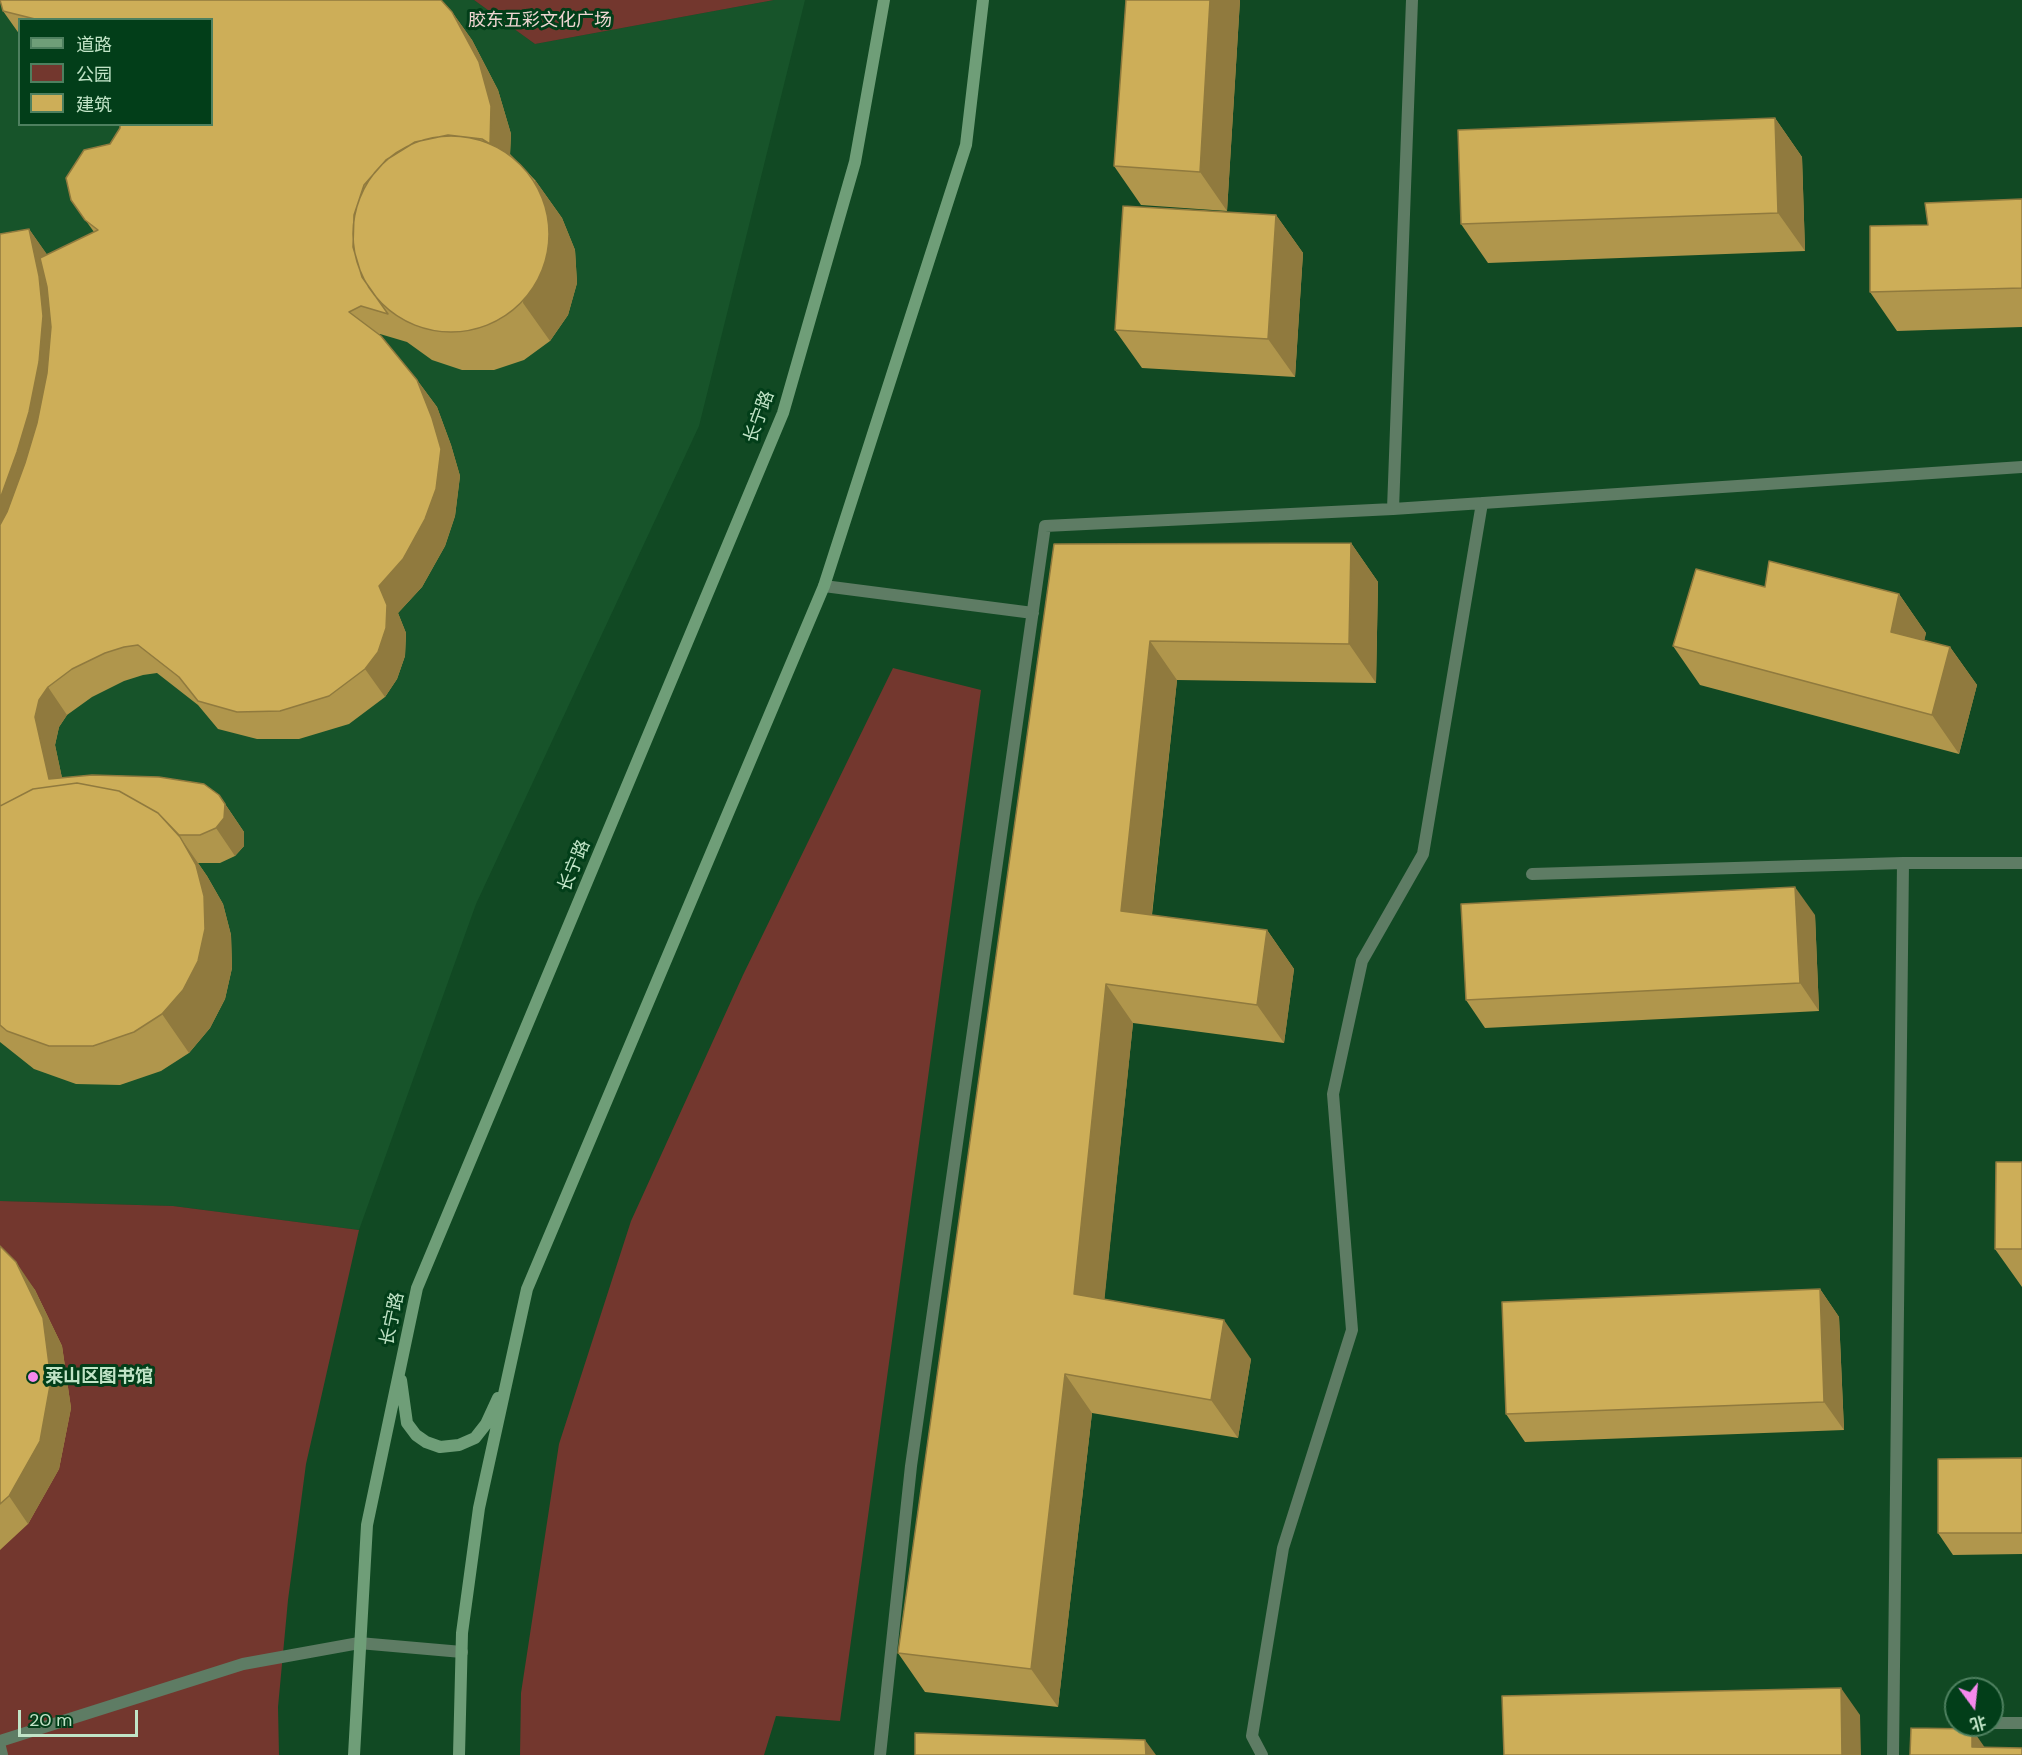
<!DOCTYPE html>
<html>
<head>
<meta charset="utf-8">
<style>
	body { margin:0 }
	#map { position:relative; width:2022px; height:1755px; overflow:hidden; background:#114923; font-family:"DM Sans","Noto Sans SC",sans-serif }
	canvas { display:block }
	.legend { position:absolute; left:18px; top:18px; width:195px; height:108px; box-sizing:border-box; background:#023e19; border:2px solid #4e805f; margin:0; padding:8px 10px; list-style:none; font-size:18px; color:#c1e4c7 }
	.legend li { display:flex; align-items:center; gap:12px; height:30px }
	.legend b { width:30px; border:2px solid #4e805f }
	.north { position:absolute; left:1944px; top:1677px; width:60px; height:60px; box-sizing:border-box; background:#023e19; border:2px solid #4e805f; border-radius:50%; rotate:165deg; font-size:16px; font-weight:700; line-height:24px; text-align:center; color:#c1e4c7 }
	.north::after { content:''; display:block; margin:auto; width:21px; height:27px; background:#f689ed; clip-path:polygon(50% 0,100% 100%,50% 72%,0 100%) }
	.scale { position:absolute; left:18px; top:1710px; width:120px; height:27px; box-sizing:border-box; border:3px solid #c1e4c7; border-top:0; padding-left:8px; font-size:18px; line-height:21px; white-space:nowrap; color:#c1e4c7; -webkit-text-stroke:4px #023e19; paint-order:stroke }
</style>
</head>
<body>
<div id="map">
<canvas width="2022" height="1755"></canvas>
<ul class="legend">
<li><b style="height:8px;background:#6f9e78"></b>道路</li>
<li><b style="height:16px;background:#73372e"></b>公园</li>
<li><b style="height:16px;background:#cdae58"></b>建筑</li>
</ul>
<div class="north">北</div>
<div class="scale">20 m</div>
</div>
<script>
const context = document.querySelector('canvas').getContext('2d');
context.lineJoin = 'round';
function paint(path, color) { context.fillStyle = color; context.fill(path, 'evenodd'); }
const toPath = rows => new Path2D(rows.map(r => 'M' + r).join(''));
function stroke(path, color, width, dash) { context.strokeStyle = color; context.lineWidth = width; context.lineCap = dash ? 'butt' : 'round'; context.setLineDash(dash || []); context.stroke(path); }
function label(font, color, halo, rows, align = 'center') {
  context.font = font + ' "DM Sans","Noto Sans SC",sans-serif'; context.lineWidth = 6; context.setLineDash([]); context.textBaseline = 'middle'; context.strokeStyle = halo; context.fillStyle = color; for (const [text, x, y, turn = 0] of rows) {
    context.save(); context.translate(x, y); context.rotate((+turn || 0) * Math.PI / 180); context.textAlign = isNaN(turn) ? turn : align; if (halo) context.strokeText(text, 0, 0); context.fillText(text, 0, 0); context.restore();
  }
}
const built = toPath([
	[0,0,474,0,535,44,774,0,805,0,699,426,476,904,359,1230,173,1206,0,1201],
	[20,20,212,20,212,124,20,124]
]);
const green = toPath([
	[474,0,774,0,535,44],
	[893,668,981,690,840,1721,776,1716,764,1755,520,1755,521,1693,559,1444,631,1221,743,975],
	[0,1201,173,1206,359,1230,306,1464,288,1600,278,1707,279,1755,0,1755]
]);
const lane = toPath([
	[0,1741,243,1664,359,1643,462,1652],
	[0,1747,2,1755]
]);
const street = toPath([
	[1393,509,2022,467],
	[824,586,1033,613],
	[1532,874,1903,863,2022,863],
	[1992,1723,2022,1723],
	[880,1755,911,1466,1045,526,1393,509,1412,0],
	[1262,1755,1252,1736,1283,1548,1352,1330,1333,1094,1362,961,1423,854,1482,503],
	[1893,1755,1903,863]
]);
const secondary = toPath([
	[401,1380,407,1423,416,1435,426,1442,440,1447,459,1445,475,1438,486,1424,498,1398],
	[354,1755,367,1525,417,1288,783,413,855,162,884,0],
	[459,1755,462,1633,479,1508,527,1289,824,586,966,145,983,0]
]);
const wall = toPath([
	[0,0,441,0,452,12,472,40,498,90,511,134,510,154,535,180,562,218,575,250,577,283,568,315,550,341,524,360,494,370,462,370,432,360,407,342,380,334,379,334,417,380,437,407,451,445,460,476,455,516,445,546,422,587,398,613,406,633,405,656,397,679,385,697,349,724,299,739,257,739,218,729,198,705,157,673,143,675,124,681,92,697,67,715,59,727,55,745,62,778,92,775,159,777,204,784,219,795,244,832,244,846,235,856,220,863,198,863,207,876,223,904,231,935,232,968,225,999,210,1028,189,1053,161,1071,120,1085,76,1084,34,1069,0,1042,0,234,29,229,47,255,94,232,71,200,66,178,84,150,110,144,120,128,120,124,212,124,212,20,20,20,20,35,3,11],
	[1126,0,1240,0,1227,211,1141,205,1114,166],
	[1775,118,1802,157,1805,251,1488,263,1461,224],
	[2022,199,2022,327,1897,331,1870,292,1928,225],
	[1276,215,1303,253,1295,377,1142,368,1115,330],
	[1351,543,1378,582,1376,683,1177,680,1152,915,1267,930,1294,969,1284,1043,1133,1023,1104,1300,1251,1359,1238,1438,1092,1413,1058,1707,925,1692,898,1653,1054,544],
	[1765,587,1899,594,1926,633,1924,640,1950,647,1977,685,1959,754,1700,685,1673,646],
	[1815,915,1819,1011,1485,1028,1466,1000],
	[2022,1162,2022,1287,1995,1249],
	[0,1246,35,1290,62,1346,71,1408,59,1469,28,1524,0,1550],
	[1820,1289,1839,1317,1844,1430,1525,1442,1506,1414],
	[2022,1458,2022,1554,1953,1555,1938,1533]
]);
const shadedWall = toPath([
	[1210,0,1240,0,1227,211,1200,172],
	[452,12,472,40,498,90,511,134,509,178,489,151],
	[1775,118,1802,157,1805,251,1778,213],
	[535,180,562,218,575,250,577,283,568,315,550,341,523,303],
	[1276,215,1303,253,1295,377,1268,339],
	[29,229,56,267,66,314,0,587,0,499],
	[417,380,437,407,451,445,460,476,455,516,445,546,422,587,398,613,406,633,405,656,397,679,385,697,365,669,379,586],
	[1351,543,1378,582,1376,683,1349,644],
	[1899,594,1926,633,1918,670,1891,632],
	[1150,641,1177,680,1148,949,1121,911],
	[1950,647,1977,685,1959,754,1932,715],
	[48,687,67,715,59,727,55,745,66,797,49,779,35,717,39,700],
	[219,795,244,832,244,846,235,856,216,828],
	[180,837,207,876,223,904,231,935,232,968,225,999,210,1028,189,1053,162,1014],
	[1795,887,1815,915,1819,1011,1800,983],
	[1267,930,1294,969,1284,1043,1257,1005],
	[1106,984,1133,1023,1101,1333,1074,1294],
	[16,1262,35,1290,62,1346,71,1408,59,1469,28,1524,9,1496],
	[1820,1289,1839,1317,1844,1430,1824,1402],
	[1224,1320,1251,1359,1238,1438,1211,1400],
	[1065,1374,1092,1413,1058,1707,1031,1669],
	[1841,1688,1860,1715,1861,1755,1842,1755],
	[1972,1729,1990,1755,1972,1747],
	[1145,1740,1156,1755,1146,1755]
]);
const building = toPath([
	[0,0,441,0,452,12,479,62,491,106,490,144,482,139,448,135,415,142,386,160,364,185,354,215,353,247,362,277,388,314,361,306,349,312,381,336,417,380,432,418,441,449,436,489,425,519,403,559,379,586,387,605,386,628,378,652,365,669,329,696,280,711,237,712,198,701,179,677,138,645,124,647,105,653,72,669,48,687,39,700,35,717,49,779,92,775,159,777,204,784,219,795,225,804,224,818,216,828,200,835,179,835,158,813,119,791,77,783,33,789,0,806,0,525,7,512,25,463,37,423,47,373,51,327,47,287,40,258,98,230,85,220,71,200,66,178,84,150,110,144,120,128,120,124,212,124,212,20,39,20,3,11,0,0],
	[1126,0,1210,0,1200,172,1114,166,1126,0],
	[1775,118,1778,213,1461,224,1458,130,1775,118],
	'353 234a98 98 0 1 1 196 0a98 98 0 1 1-196 0Z',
	[2022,199,2022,288,1870,292,1870,226,1928,225,1925,203,2022,199],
	[1123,206,1276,215,1268,339,1115,330,1123,206],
	[29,229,39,276,43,316,39,362,29,412,17,452,0,499,0,234,29,229],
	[1351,543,1349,644,1150,641,1121,911,1267,930,1257,1005,1106,984,1074,1294,1224,1320,1211,1400,1065,1374,1031,1669,898,1653,1054,544,1351,543],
	[1769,561,1899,594,1891,632,1950,647,1932,715,1673,646,1696,569,1765,587,1769,561],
	[77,783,119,791,158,813,180,837,196,865,204,896,205,929,198,961,183,990,162,1014,134,1032,93,1046,49,1046,7,1031,0,1025,0,806,33,789,77,783],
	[1795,887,1800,983,1466,1000,1461,904,1795,887],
	[1996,1162,2022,1162,2022,1249,1995,1249,1996,1162],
	[0,1246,16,1262,43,1318,51,1380,40,1441,9,1496,0,1504,0,1246],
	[1820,1289,1824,1402,1506,1414,1502,1302,1820,1289],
	[2022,1458,2022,1533,1938,1533,1938,1459,2022,1458],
	[1841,1688,1842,1755,1504,1755,1502,1696,1841,1688],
	[1911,1728,1972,1729,1972,1747,2022,1748,2022,1755,1910,1755,1911,1728],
	[915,1733,1145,1740,1146,1755,915,1755,915,1733]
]);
const markers = [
	[33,1377,6,"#f689ed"]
];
const parkNames = [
	["胶东五彩文化广场",540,21]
];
const streetNames = [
	["长宁路",760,417,-70],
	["长宁路",575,866,-67],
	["长宁路",393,1319,-78]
];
const poiNames = [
	["莱山区图书馆",45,1377]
];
paint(built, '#17542a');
paint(green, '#73372e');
stroke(lane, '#5e7c64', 12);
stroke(street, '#5e7c64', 12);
stroke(secondary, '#6f9e78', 12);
paint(wall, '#b0964c');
paint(shadedWall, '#907a3e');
paint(building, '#cdae58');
stroke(building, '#907a3e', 1.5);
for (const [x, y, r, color] of markers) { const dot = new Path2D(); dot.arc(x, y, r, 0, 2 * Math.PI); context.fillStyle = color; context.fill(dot); stroke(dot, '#023e19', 2); }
label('18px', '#efd6d2', '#023e19', parkNames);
label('18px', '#c1e4c7', '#023e19', streetNames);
label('bold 18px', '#c1e4c7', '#023e19', poiNames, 'left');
</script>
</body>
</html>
